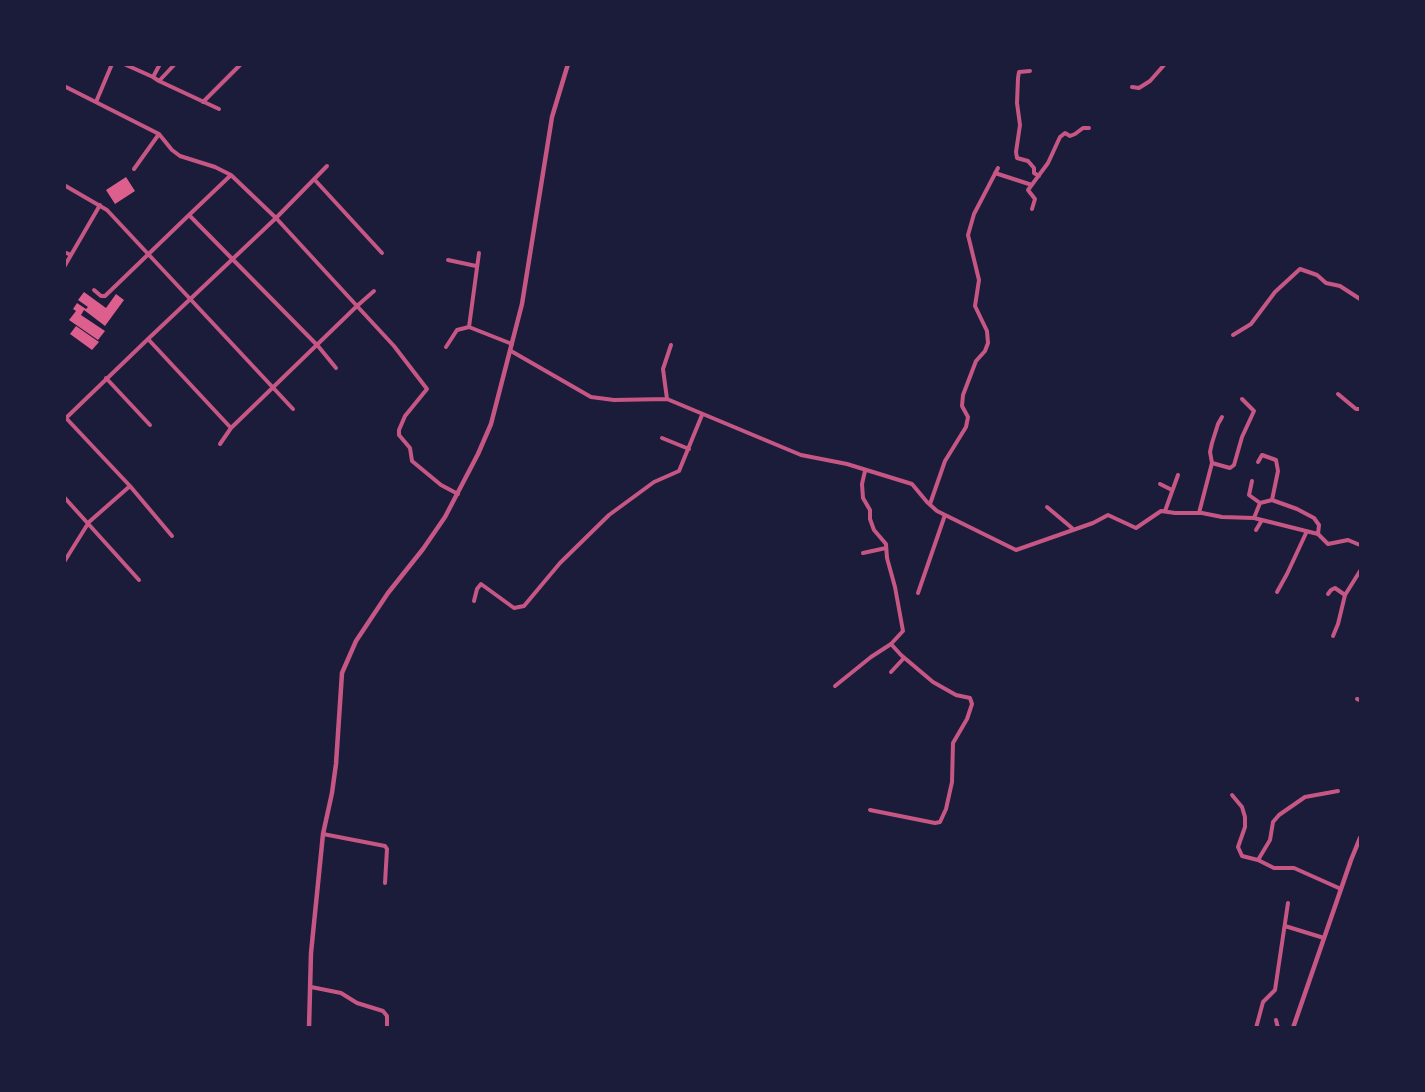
<!DOCTYPE html>
<html>
<head>
<meta charset="utf-8">
<style>
	body { margin:0 }
	#map { position:relative; width:1425px; height:1092px; overflow:hidden; background:#1b1b3a; font-family:"PT Sans Narrow",sans-serif }
	canvas { display:block }
	.frame { position:absolute; inset:0; border:66px solid #1b1b3a; pointer-events:none }
</style>
</head>
<body>
<div id="map">
<canvas width="1425" height="1092"></canvas>
<div class="frame"></div>
</div>
<script>
const context = document.querySelector('canvas').getContext('2d');
context.lineJoin = 'round';
function paint(path, color) { context.fillStyle = color; context.fill(path, 'evenodd'); }
const toPath = rows => new Path2D(rows.map(r => 'M' + r).join(''));
function stroke(path, color, width, dash) { context.strokeStyle = color; context.lineWidth = width; context.lineCap = dash ? 'butt' : 'round'; context.setLineDash(dash || []); context.stroke(path); }
const building = toPath([
	[126,177,135,191,115,204,106,190],
	[84,292,106,308,116,294,124,300,105,326,84,310,81,315,105,331,98,340,69,320,76,311,73,309,77,303,86,309,88,307,78,300],
	[76,326,99,342,92,350,70,334]
]);
const minor = toPath([
	[124,64,153,77,160,64],
	[1030,71,1019,72,1018,78,1017,103,1020,125,1016,152,1017,158,1028,161,1034,168,1034,173,1039,176],
	[153,77,159,81,175,64],
	[159,81,219,109],
	[64,86,159,134,172,150,180,156,215,167,231,175,276,218,357,306,231,428,148,339,276,218,327,166],
	[1132,87,1139,88,1150,81,1165,64],
	[96,102,112,64],
	[203,102,241,64],
	[134,169,159,134],
	[995,173,1032,185],
	[231,175,189,215,318,346,336,368],
	[314,179,382,253],
	[64,185,107,210,293,409],
	[1032,209,1035,199,1028,190,1048,163,1060,137,1065,133,1070,136,1075,134,1083,128,1089,128],
	[64,252,71,255,100,205],
	[448,260,476,266],
	[64,267,71,255],
	[94,290,101,296,105,296,189,215],
	[374,291,357,306,394,346,427,389,405,416,399,430,399,435,410,448,412,461,441,485,458,494],
	[469,327,512,344],
	[1233,335,1251,324,1275,292,1300,269,1317,275,1326,283,1340,286,1360,299],
	[148,339,66,418,130,486,172,536],
	[446,347,457,330,469,327,479,253],
	[511,351,591,397,614,400,667,399,801,455,847,464,912,484,927,502,937,511,1016,550,1093,523,1108,515,1136,528,1161,511,1175,513,1202,513,1222,517,1254,518,1318,534,1328,544,1348,540,1360,545],
	[106,378,150,425],
	[1338,394,1356,409,1360,409],
	[667,399,663,369,671,345],
	[662,438,689,449],
	[220,444,231,428],
	[1258,462,1262,455,1276,460,1278,471,1272,500],
	[1212,463,1230,468,1234,465,1242,437,1254,411,1242,399],
	[1252,481,1249,495,1260,503],
	[1160,484,1172,490],
	[64,497,139,580],
	[930,504,945,461,966,427,968,417,962,406,963,395,976,361,985,351,988,343,987,331,975,306,979,280,968,235,974,214,998,168],
	[1047,507,1072,528],
	[1165,511,1178,475],
	[1199,513,1212,463,1210,452,1212,443,1218,424,1222,417],
	[1254,518,1260,503,1272,500,1297,509,1314,518,1319,525,1318,534],
	[1256,530,1262,520],
	[863,553,886,548],
	[64,562,89,522,130,486],
	[1277,592,1287,574,1307,531],
	[918,593,945,515],
	[1328,594,1331,590,1335,588,1345,595],
	[474,601,477,589,481,584,514,608,524,606,560,563,609,515,654,482,679,471,702,415],
	[1333,636,1338,624,1345,595,1360,571],
	[891,672,904,658],
	[835,686,871,657,891,644,903,631,895,587,887,558,886,544,874,530,870,519,870,510,863,498,862,484,865,471],
	[1357,699,1360,700],
	[1232,795,1242,807,1245,817,1245,827,1238,847,1242,856,1258,860,1274,868,1294,868,1341,889],
	[870,810,935,823,940,822,946,809,952,782,953,743,967,719,972,704,970,698,956,695,933,682,901,655,891,644],
	[323,834,385,846,387,849,385,883],
	[1258,860,1270,840,1273,822,1279,815,1305,797,1338,791],
	[1285,926,1324,938],
	[311,987,341,993,357,1003,383,1011,387,1016,387,1028],
	[1276,1020,1278,1028],
	[1256,1028,1263,1002,1275,990,1288,903]
]);
const tertiary = toPath([
	[309,1028,311,953,323,834,332,793,336,764,342,673,356,641,388,593,423,549,445,517,478,454,491,424,522,304,552,117,568,64],
	[1293,1028,1351,860,1360,838]
]);
paint(building, '#dd5f8e');
stroke(minor, '#c65784', 4);
stroke(tertiary, '#c65784', 4.5);
</script>
</body>
</html>
